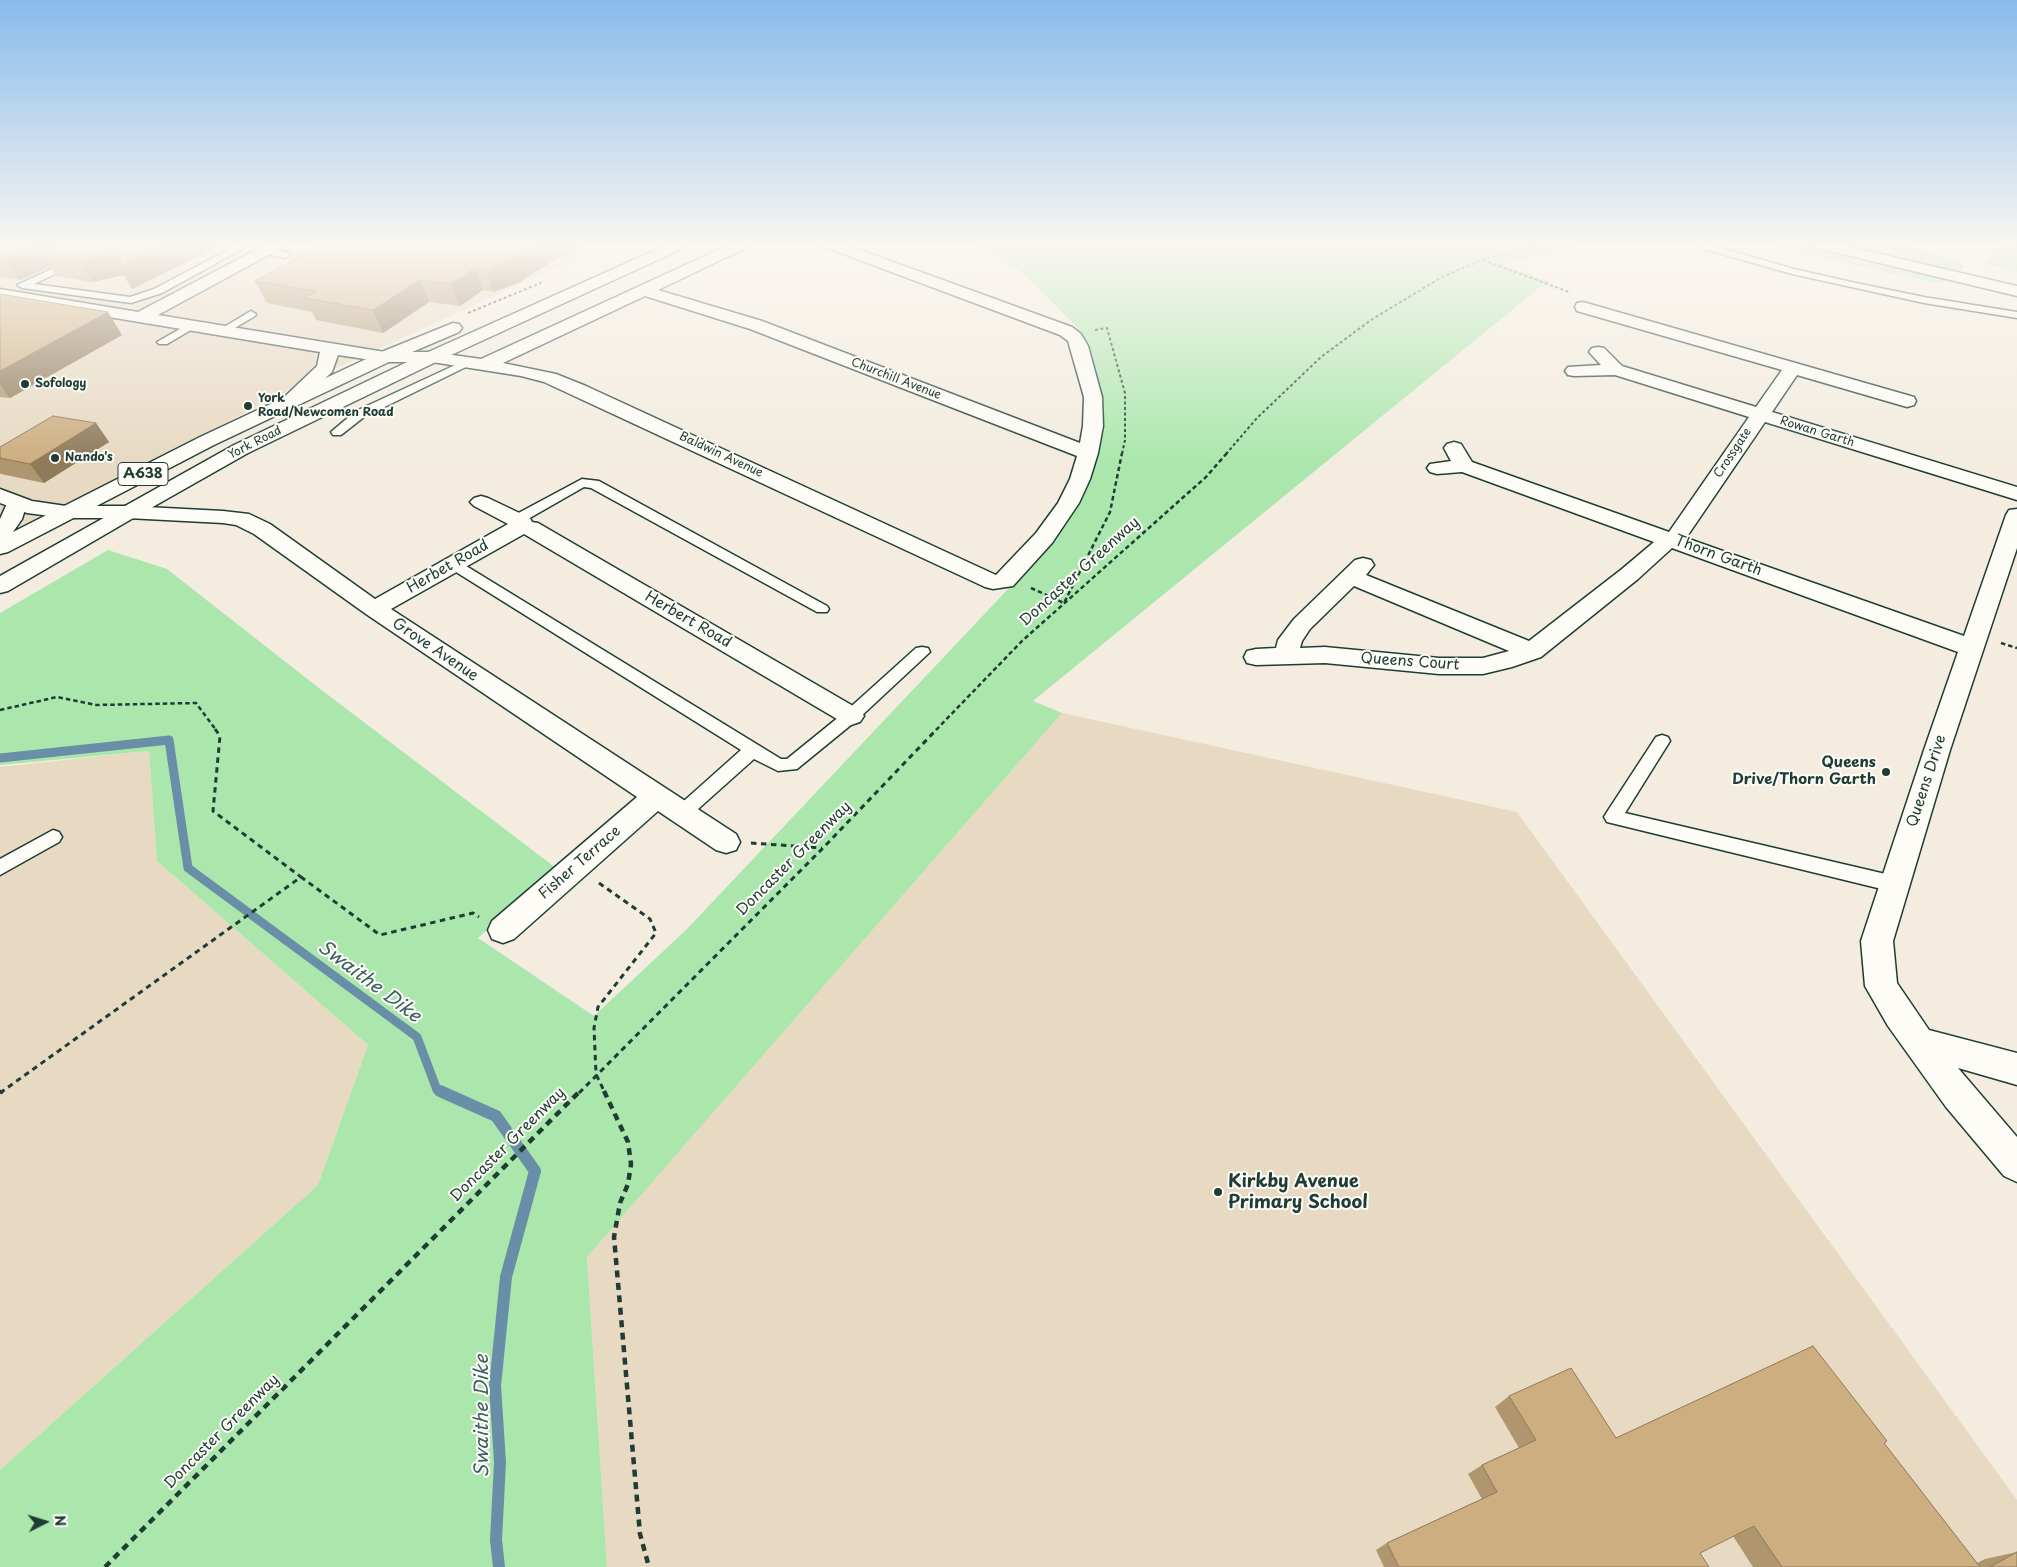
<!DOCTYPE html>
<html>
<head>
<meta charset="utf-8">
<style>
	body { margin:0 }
	#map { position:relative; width:2017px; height:1567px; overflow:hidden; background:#f3ecdf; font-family:"Playpen Sans",sans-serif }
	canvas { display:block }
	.north { position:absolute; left:20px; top:1497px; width:50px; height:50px; -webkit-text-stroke:4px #fdfcf7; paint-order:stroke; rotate:85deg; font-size:14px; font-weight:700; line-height:20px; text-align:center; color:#1f3d34 }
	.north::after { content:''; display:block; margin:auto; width:18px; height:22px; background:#1f3d34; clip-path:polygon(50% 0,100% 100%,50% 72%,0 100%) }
</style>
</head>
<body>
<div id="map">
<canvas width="2017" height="1567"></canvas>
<div class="north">N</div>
</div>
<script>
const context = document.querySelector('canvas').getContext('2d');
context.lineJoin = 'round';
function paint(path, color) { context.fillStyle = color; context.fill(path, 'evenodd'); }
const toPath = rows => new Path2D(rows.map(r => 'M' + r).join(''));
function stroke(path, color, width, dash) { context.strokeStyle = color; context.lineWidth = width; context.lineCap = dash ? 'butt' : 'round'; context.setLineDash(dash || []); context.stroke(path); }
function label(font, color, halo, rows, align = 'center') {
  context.font = font + ' "Playpen Sans",sans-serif'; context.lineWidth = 4; context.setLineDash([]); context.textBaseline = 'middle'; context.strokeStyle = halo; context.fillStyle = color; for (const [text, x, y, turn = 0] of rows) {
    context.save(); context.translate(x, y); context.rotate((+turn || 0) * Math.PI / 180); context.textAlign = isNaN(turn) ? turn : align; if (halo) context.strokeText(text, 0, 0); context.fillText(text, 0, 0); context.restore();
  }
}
const built = toPath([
	[0,243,610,243,304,383,0,537],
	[1062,713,1517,812,2017,1500,2017,1567,607,1567,587,1257],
	[149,751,157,861,368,1045,318,1185,0,1470,0,767]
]);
const green = toPath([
	[971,243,1597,243,1503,264,1549,282,1539,288,1033,701,1062,713,587,1257,607,1567,0,1567,0,1470,318,1185,368,1045,157,861,149,751,0,765,0,613,108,550,167,569,315,685,556,868,478,938,594,1016,687,929,1009,588,1088,453,1093,426,1075,338,1078,328,1023,273],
	[1756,243,1901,243,1965,265,1955,277,1936,283],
	[2005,243,2017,243,2017,272,1983,263]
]);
const streamFar1 = toPath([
	[0,758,169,740,188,868,417,1037,437,1090,443,1093]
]);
const stream = toPath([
	[440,1091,496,1116,535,1171,506,1277,495,1386,500,1462,496,1540,499,1567]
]);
const pathFar3 = toPath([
	[1483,260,1569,292],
	[468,313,543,282],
	[1095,330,1107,328,1125,393,1125,440,1122,454],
	[1226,454,1257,418,1321,357,1371,320,1442,277,1486,258,1551,243]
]);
const pathFar2 = toPath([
	[1031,588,1064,603,1110,512,1122,453],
	[2001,643,2017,648],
	[0,710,57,697,96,705,196,703,216,730],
	[936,730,1022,641,1206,477,1227,453]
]);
const pathFar1 = toPath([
	[215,729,220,736,213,811,301,877],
	[751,843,822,848],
	[599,883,650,919,656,933,598,1007,594,1028,596,1074,605,1093],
	[0,1093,301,877,380,935,473,913,479,917],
	[579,1093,823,848,937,729]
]);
const path = toPath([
	[604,1091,628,1142,631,1164,628,1184,620,1203,614,1237,640,1534,649,1567],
	[0,1093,2,1091],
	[105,1567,580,1091]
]);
const service = toPath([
	[108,243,121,243,34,284,130,297,154,289,241,243,253,243,162,293,131,303,22,288,17,285,108,243],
	[1707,244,1794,269,1856,283,1924,297,2017,312,2017,318,1924,303,1792,274,1704,249,1702,247,1707,244],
	[265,248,289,253,290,255,285,258,262,253,262,249,265,248],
	[251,311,256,314,255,316,228,332,224,333,219,330,251,311],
	[192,322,197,325,196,327,167,344,159,344,157,342,192,322],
	[466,360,470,361,472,363,470,365,364,417,341,435,333,435,331,432,356,411,466,360],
	[582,479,599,481,827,606,829,609,827,612,817,612,591,488,584,487,521,523,511,523,509,520,511,517,582,479],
	[453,560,458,561,781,759,787,759,845,712,916,648,922,647,928,648,930,652,857,720,797,769,778,771,754,759,688,818,682,820,676,818,673,813,676,808,741,750,448,567,446,564,448,561,453,560],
	[1662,735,1668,737,1670,741,1625,813,1894,876,1901,879,1903,884,1901,889,1894,892,1607,822,1604,817,1607,812,1656,737,1662,735],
	[53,830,59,832,62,837,59,842,0,875,0,859,53,830]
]);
const minor = toPath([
	[269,243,288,243,285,246,158,315,385,352,432,352,481,359,733,243,753,243,750,246,658,290,762,321,1080,443,1083,426,1084,397,1068,341,1060,335,822,246,819,243,841,243,1072,327,1081,334,1088,346,1102,397,1103,426,1098,453,1090,479,1079,503,1052,543,1013,586,993,589,985,587,544,382,521,376,432,362,385,362,338,355,332,372,294,407,287,409,280,407,278,403,317,366,320,352,0,299,0,289,138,312,269,243],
	[645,296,750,329,1077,456,1070,479,1058,503,1036,533,996,575,586,386,556,374,503,363,645,296],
	[1583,302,1914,397,1916,401,1914,405,1907,407,1797,375,1772,412,2017,487,2017,500,1765,422,1686,538,1964,636,2006,515,2009,510,2017,509,2017,548,1950,750,1893,941,1897,983,1929,1030,2017,1053,2017,1085,1958,1068,2017,1137,2017,1182,2004,1176,1946,1107,1888,1026,1865,986,1861,941,1924,750,1958,652,1672,548,1638,579,1541,657,1512,667,1483,674,1439,674,1325,663,1256,665,1247,663,1244,657,1247,651,1256,649,1276,648,1278,640,1294,619,1355,560,1363,558,1371,560,1374,565,1366,575,1529,641,1622,569,1654,542,1462,472,1437,474,1430,472,1427,468,1430,464,1451,461,1444,448,1447,444,1454,442,1461,444,1472,462,1669,532,1749,417,1615,375,1574,376,1568,375,1565,371,1568,367,1601,365,1589,352,1592,348,1598,347,1604,348,1622,366,1756,407,1782,370,1577,311,1575,307,1577,303,1583,302],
	[1354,586,1509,651,1483,658,1439,658,1325,647,1300,648,1302,641,1310,629,1354,586],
	[0,489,32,501,66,506,127,506,223,511,249,514,270,524,375,599,508,524,474,506,470,502,474,498,481,496,488,498,530,518,532,522,538,523,860,710,864,716,860,722,851,725,842,722,524,534,391,609,736,834,740,842,736,850,726,853,716,850,658,811,514,939,503,943,492,939,488,930,492,921,637,797,366,614,254,534,236,525,223,523,127,518,66,518,27,513,0,503,0,489]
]);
const tertiary = toPath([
	[1806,243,1833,243,2017,286,2017,296,1809,246,1806,243]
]);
const trunk = toPath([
	[671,243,691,243,688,246,438,361,248,453,135,517,8,591,0,593,0,576,234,445,426,353,671,243],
	[453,323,459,324,462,328,459,332,391,361,214,445,8,552,0,554,0,519,9,499,16,497,23,499,27,503,22,519,13,532,200,437,379,353,453,323]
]);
const wall = toPath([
	[0,243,225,243,132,289,124,275,92,282,56,276,50,267,20,280,0,277],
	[324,243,590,243,552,261,520,282,494,292,483,290,460,306,429,302,383,333,316,320,312,312,267,303,255,281],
	[0,294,122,335,10,398,0,397],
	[96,423,109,442,44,483,1,474,0,473,0,447],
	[1509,1396,1616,1438,1884,1443,1977,1563,1985,1559,2017,1552,2017,1567,1753,1567,1733,1536,1700,1553,1709,1567,1384,1567,1376,1550,1387,1543,1482,1499,1468,1474,1482,1465,1519,1448,1495,1407]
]);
const shadedWall = toPath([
	[42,243,104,243,42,254,50,267,20,280,5,259],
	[170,243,225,243,132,289,124,275,92,282,79,260],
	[540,243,590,243,552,261,520,282,494,292,486,270],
	[475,268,483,290,460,306,451,284],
	[420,280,429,302,383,333,373,310],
	[108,312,122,335,10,398,0,385,0,371],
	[96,423,109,442,44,483,30,464]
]);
const building = toPath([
	[0,243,42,243,5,259,0,258,0,243],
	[67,243,170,243,119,267,122,252,79,260,42,254,67,243],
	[324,243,540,243,512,259,486,270,475,268,451,284,420,280,373,310,305,298,316,291,255,281,324,243],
	[0,294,108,312,0,371,0,294],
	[53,416,96,423,30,464,0,458,0,447,53,416],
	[1813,1346,1887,1441,1884,1443,1980,1567,1782,1567,1754,1526,1700,1553,1709,1567,1399,1567,1387,1543,1497,1492,1482,1465,1536,1440,1509,1396,1571,1368,1616,1438,1813,1346],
	[2017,1552,2017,1567,1990,1567,2017,1552]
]);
const markers = [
	[25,384,5,"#1f3d34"],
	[248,406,5,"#1f3d34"],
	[55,458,5,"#1f3d34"],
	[1886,772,5,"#1f3d34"],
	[1218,1192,5,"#1f3d34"]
];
const farStreetnames = [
	["Churchill Avenue",896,379,21],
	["Rowan Garth",1817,432,17],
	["York Road",255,443,-27],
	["Crossgate",1733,453,-56],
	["Baldwin Avenue",721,455,25]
];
const farPoinames = [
	["Sofology",35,384],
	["York",258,399],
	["Road/Newcomen Road",258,413],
	["Nando's",65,458]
];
const shields = [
	[143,474,50]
];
const shieldNames = [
	["A638",143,474]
];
const streetNames = [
	["Thorn Garth",1718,556,20],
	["Herbet Road",448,567,-30],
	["Doncaster Greenway",1080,572,-42],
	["Herbert Road",688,620,30],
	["Grove Avenue",435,650,34],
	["Queens Court",1410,662,4],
	["Queens Drive",1927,781,-72],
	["Doncaster Greenway",794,859,-45],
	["Fisher Terrace",580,863,-41],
	["Doncaster Greenway",508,1145,-45],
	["Doncaster Greenway",222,1432,-45]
];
const poiNames = [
	["Queens",1876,763],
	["Drive/Thorn Garth",1876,780]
];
const nearPoinames = [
	["Kirkby Avenue",1228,1182],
	["Primary School",1228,1203]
];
const nearWaternames = [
	["Swaithe Dike",369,982,37],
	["Swaithe Dike",483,1416,-90]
];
paint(built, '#e7d9c2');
paint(green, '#abe7ad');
stroke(streamFar1, '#688fa7', 9);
stroke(stream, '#688fa7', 12);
stroke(service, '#1f3d34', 3);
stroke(minor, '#1f3d34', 3);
stroke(tertiary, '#1f3d34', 3);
stroke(trunk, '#1f3d34', 3);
stroke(pathFar3, '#1f3d34', 2, [3, 2.5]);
stroke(pathFar2, '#1f3d34', 2.5, [4.5, 3]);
stroke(pathFar1, '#1f3d34', 3, [5.5, 4.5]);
stroke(path, '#1f3d34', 4.5, [7, 5.5]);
paint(service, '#fdfcf7');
paint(minor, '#fdfcf7');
paint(tertiary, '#fdfcf7');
paint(trunk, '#fdfcf7');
paint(wall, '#af966e');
paint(shadedWall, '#8f7a5a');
paint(building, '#ccae80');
stroke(building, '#8f7a5a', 1);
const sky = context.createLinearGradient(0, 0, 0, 462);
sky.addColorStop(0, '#88bbec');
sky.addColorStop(0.53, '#faf6f1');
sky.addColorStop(1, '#faf6f100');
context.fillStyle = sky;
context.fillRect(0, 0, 2017, 462);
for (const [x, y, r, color] of markers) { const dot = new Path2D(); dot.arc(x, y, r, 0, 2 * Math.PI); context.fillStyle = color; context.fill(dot); stroke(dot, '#fdfcf7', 2); }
label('12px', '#1f3d34', '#fdfcf7', farStreetnames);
label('bold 12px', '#1f3d34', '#fdfcf7', farPoinames, 'left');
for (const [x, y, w] of shields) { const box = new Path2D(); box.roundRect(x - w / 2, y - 11.5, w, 23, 4); context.fillStyle = '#fdfcf7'; context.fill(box); stroke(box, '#1f3d34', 1); }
label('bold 14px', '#1f3d34', null, shieldNames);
label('15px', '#1f3d34', '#fdfcf7', streetNames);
label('bold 15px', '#1f3d34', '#fdfcf7', poiNames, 'right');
label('bold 18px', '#1f3d34', '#fdfcf7', nearPoinames, 'left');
label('italic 19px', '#3e5f64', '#fdfcf7', nearWaternames);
</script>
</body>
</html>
